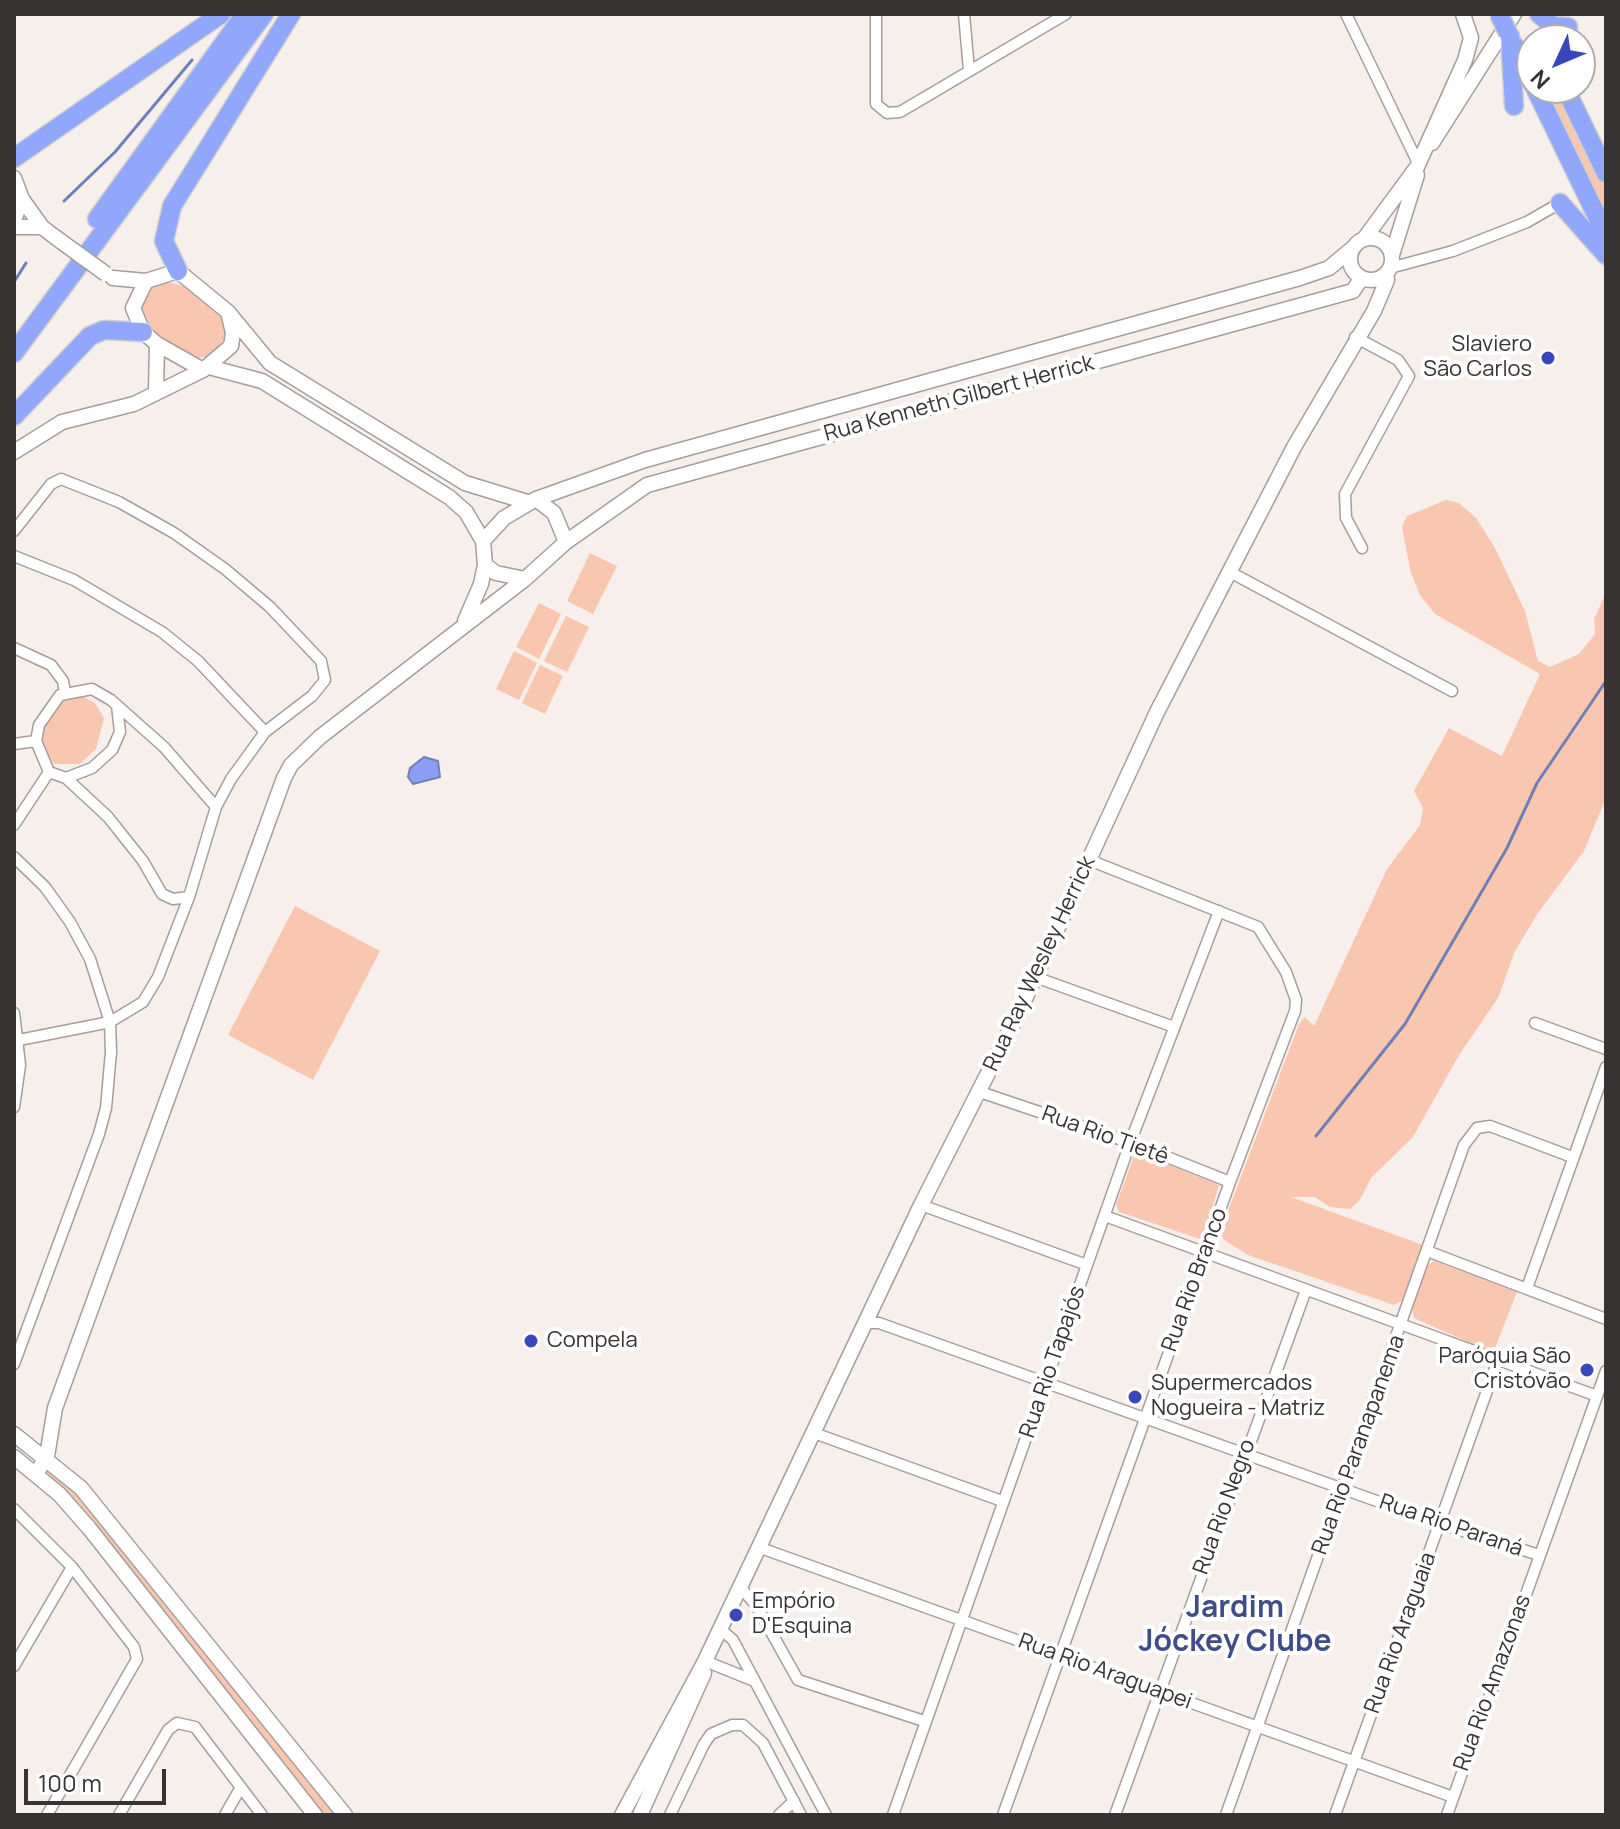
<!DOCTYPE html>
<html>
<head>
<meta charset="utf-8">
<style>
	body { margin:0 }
	#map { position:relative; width:1620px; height:1829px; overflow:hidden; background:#f6efeb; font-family:Manrope,sans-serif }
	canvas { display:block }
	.frame { position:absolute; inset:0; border:16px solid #363332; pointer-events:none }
	.north { position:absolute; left:1516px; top:24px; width:80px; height:80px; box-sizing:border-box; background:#fff; border:2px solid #afadad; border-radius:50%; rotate:226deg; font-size:22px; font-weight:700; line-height:32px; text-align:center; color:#363332 }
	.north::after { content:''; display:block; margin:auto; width:28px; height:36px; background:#3a47ba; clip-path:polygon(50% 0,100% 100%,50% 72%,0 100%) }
	.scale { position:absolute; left:24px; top:1769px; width:142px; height:36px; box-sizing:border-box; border:4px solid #363332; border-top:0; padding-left:10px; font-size:24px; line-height:28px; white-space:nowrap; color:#363332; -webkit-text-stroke:6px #fff; paint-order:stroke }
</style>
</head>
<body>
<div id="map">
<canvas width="1620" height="1829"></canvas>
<div class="frame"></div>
<div class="north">N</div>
<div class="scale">100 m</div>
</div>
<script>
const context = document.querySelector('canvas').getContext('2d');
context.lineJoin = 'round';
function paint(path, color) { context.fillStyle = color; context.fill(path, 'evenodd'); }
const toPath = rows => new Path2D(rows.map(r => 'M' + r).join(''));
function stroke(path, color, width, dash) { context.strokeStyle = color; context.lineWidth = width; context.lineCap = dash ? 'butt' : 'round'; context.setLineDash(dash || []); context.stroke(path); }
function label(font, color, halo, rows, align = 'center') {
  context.font = font + ' Manrope,sans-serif'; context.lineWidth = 8; context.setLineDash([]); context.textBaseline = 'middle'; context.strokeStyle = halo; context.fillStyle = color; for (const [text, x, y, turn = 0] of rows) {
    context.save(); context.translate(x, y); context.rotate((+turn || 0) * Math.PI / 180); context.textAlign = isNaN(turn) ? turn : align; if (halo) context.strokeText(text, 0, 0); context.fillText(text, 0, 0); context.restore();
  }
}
const green = toPath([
	[1542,88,1560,88,1606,182,1606,221],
	[163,281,184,286,221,314,227,333,214,355,193,359,146,326,141,306,146,291],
	[1446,500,1459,503,1476,518,1495,548,1525,611,1538,661,1550,667,1579,654,1595,634,1594,619,1606,593,1606,798,1584,851,1538,913,1515,951,1498,998,1459,1055,1413,1137,1371,1178,1360,1200,1350,1209,1330,1207,1315,1197,1291,1197,1423,1245,1405,1299,1394,1305,1248,1255,1224,1240,1220,1232,1299,1024,1305,1017,1314,1026,1387,869,1420,825,1423,808,1414,791,1449,728,1502,756,1540,674,1435,614,1420,595,1411,573,1402,527,1407,516],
	[590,553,617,566,593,614,567,601],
	[539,603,561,614,539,659,516,647],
	[566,616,589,627,567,672,544,661],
	[514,651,537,663,519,700,496,689],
	[540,665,563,676,545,714,522,703],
	[80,695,95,703,104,718,96,749,80,764,54,764,38,743,46,714,63,698],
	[295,906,380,951,313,1080,228,1035],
	[1140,1153,1219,1185,1204,1236,1200,1239,1119,1212,1116,1205,1134,1156],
	[1434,1261,1517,1292,1493,1353,1414,1318,1412,1309,1427,1266],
	[51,1469,90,1507,336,1815,325,1815,104,1537,45,1475,44,1470]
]);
const water = toPath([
	[424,757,438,761,440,777,413,784,408,777,410,768,424,757]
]);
const stream = toPath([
	[64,201,115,152,192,60],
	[14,282,26,263],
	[1316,1136,1405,1024,1507,848,1537,783,1606,681]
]);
const street = toPath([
	[876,14,876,104,887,113,900,112,1066,14],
	[964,14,969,70],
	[1346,14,1418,163],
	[1390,268,1453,251,1527,222,1560,203],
	[1355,337,1398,360,1409,376,1345,494,1346,518,1362,548],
	[14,531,51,484,61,479,119,502,174,533,225,569,270,607,321,661,325,680,312,696,265,732,231,779,216,807,189,897,158,977,143,1002,110,1022,14,1041],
	[14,556,74,580,162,632,198,661,265,732],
	[1230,572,1452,691],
	[14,648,51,665,63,681,65,693],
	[14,744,36,741],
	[66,778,92,768,112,750,120,732,117,706],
	[14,825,49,772],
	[14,857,45,887,70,922,90,959,110,1022,111,1052,106,1108,99,1134,14,1364],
	[189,897,173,899,162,894,143,861,108,817,66,778,49,772,36,741,39,725,60,695,92,689,111,700,164,747,216,807],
	[1035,977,1174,1027],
	[14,1013,20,1065,14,1107],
	[1535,1023,1606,1049],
	[980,1092,1137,1145,1230,1182],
	[921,1205,1087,1265],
	[1105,1216,1597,1396],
	[1427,1251,1606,1319],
	[1527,1288,1606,1067],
	[865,1323,879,1323,1441,1524,1539,1555],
	[814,1433,1002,1501],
	[14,1509,72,1567,134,1647,137,1659,47,1815],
	[758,1547,1453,1797],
	[740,1587,756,1605,798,1680,924,1721],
	[719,1628,733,1640,826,1815],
	[705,1661,752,1680],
	[14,1666,72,1567],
	[119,1815,168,1730,177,1723,195,1727,262,1815],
	[225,1815,241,1787],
	[670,1815,704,1744,711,1734,732,1725,743,1725,763,1743,801,1815],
	[779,1815,794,1801],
	[893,1815,1130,1143,1219,911],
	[1003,1815,1230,1182,1295,1011,1296,1000,1286,972,1258,927,1089,860],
	[1115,1815,1306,1290],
	[1226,1815,1464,1145,1477,1128,1490,1126,1572,1157],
	[1335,1815,1498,1360],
	[1447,1815,1606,1371]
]);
const secondary = toPath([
	[1432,143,1514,14],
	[14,178,22,199,14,220],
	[22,199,42,227,55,237],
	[14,227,42,227],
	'1350 259a21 21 0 1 1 42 0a21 21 0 1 1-42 0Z',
	[1364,239,1417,167,1465,60,1471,38,1463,14],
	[1392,255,1417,175],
	[113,278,146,281,178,271,228,312,233,333,231,346,203,370,157,344,143,332,133,308,146,281],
	[228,312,270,363,465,483,527,502],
	[209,367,262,381,449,497,466,512,483,541],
	[156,391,157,344],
	[14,452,62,422,134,404,203,370],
	[536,499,645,460,1300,278,1329,268,1353,248],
	[536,499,554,513,566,542,525,579,496,573,485,565,483,541,504,518,536,499],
	[566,542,647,485,1353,291,1361,279],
	[465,621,481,584,485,565],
	[14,1434,81,1488,345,1815],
	[14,1457,59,1494,89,1528,315,1815],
	[36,1474,47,1456,55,1408,284,778,291,765,320,737,525,579],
	[622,1815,705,1661,921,1205,1018,1014,1157,712,1294,447,1374,311,1387,280,1386,274],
	[640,1815,704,1673]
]);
const highway = toPath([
	[1539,14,1553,26,1568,27,1566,40],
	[1510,36,1514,106],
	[1514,45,1532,82],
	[1535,88,1606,235],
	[1565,88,1606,173],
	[14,158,221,14],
	[1560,203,1606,255],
	[97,219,245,14],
	[178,271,164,241,172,206,291,14],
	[14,353,264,14],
	[14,416,90,336,104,330,143,332]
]);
const secondaryBridge = toPath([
	[55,237,106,274]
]);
const highwayBridge = toPath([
	[1499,14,1508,33]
]);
const markers = [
	[1548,358,8,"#3a47ba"],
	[531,1341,8,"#3a47ba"],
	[1587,1370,8,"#3a47ba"],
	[1135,1397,8,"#3a47ba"],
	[736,1615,8,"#3a47ba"]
];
const poiNames = [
	["Slaviero",1532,345,"right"],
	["São Carlos",1532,370,"right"],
	["Compela",547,1341],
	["Paróquia São",1571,1357,"right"],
	["Cristóvão",1571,1382,"right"],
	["Supermercados",1151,1384],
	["Nogueira - Matriz",1151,1409],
	["Empório",752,1602],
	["D'Esquina",752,1627]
];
const streetNames = [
	["Rua Kenneth Gilbert Herrick",959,399,-15],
	["Rua Ray Wesley Herrick",1040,964,-65],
	["Rua Rio Tietê",1105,1136,20],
	["Rua Rio Branco",1195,1280,-70],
	["Rua Rio Tapajós",1053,1362,-71],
	["Rua Rio Paranapanema",1359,1445,-70],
	["Rua Rio Negro",1225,1507,-70],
	["Rua Rio Paraná",1451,1526,19],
	["Rua Rio Araguaia",1401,1633,-70],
	["Rua Rio Araguapei",1105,1672,20],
	["Rua Rio Amazonas",1493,1683,-70]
];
const districtNames = [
	["Jardim",1235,1609],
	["Jóckey Clube",1235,1643]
];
paint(green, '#f9c7b0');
paint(water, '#8a9ff3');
stroke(water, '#717fb9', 2);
stroke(stream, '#717fb9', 3);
stroke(street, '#a59e9b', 13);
stroke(secondary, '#a59e9b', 17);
stroke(highway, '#cfcece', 21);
stroke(street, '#fff', 10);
stroke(secondary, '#fff', 14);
stroke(highway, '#91a7fb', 18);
stroke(secondaryBridge, '#a59e9b', 17, []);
stroke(highwayBridge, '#cfcece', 21, []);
stroke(secondaryBridge, '#fff', 14);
stroke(highwayBridge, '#91a7fb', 18);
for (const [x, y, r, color] of markers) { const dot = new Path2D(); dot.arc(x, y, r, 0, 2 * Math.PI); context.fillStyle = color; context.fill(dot); stroke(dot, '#fff', 3); }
label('22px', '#363332', '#fff', poiNames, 'left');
label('22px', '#363332', '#fff', streetNames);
label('bold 30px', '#404d89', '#fff', districtNames);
</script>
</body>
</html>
